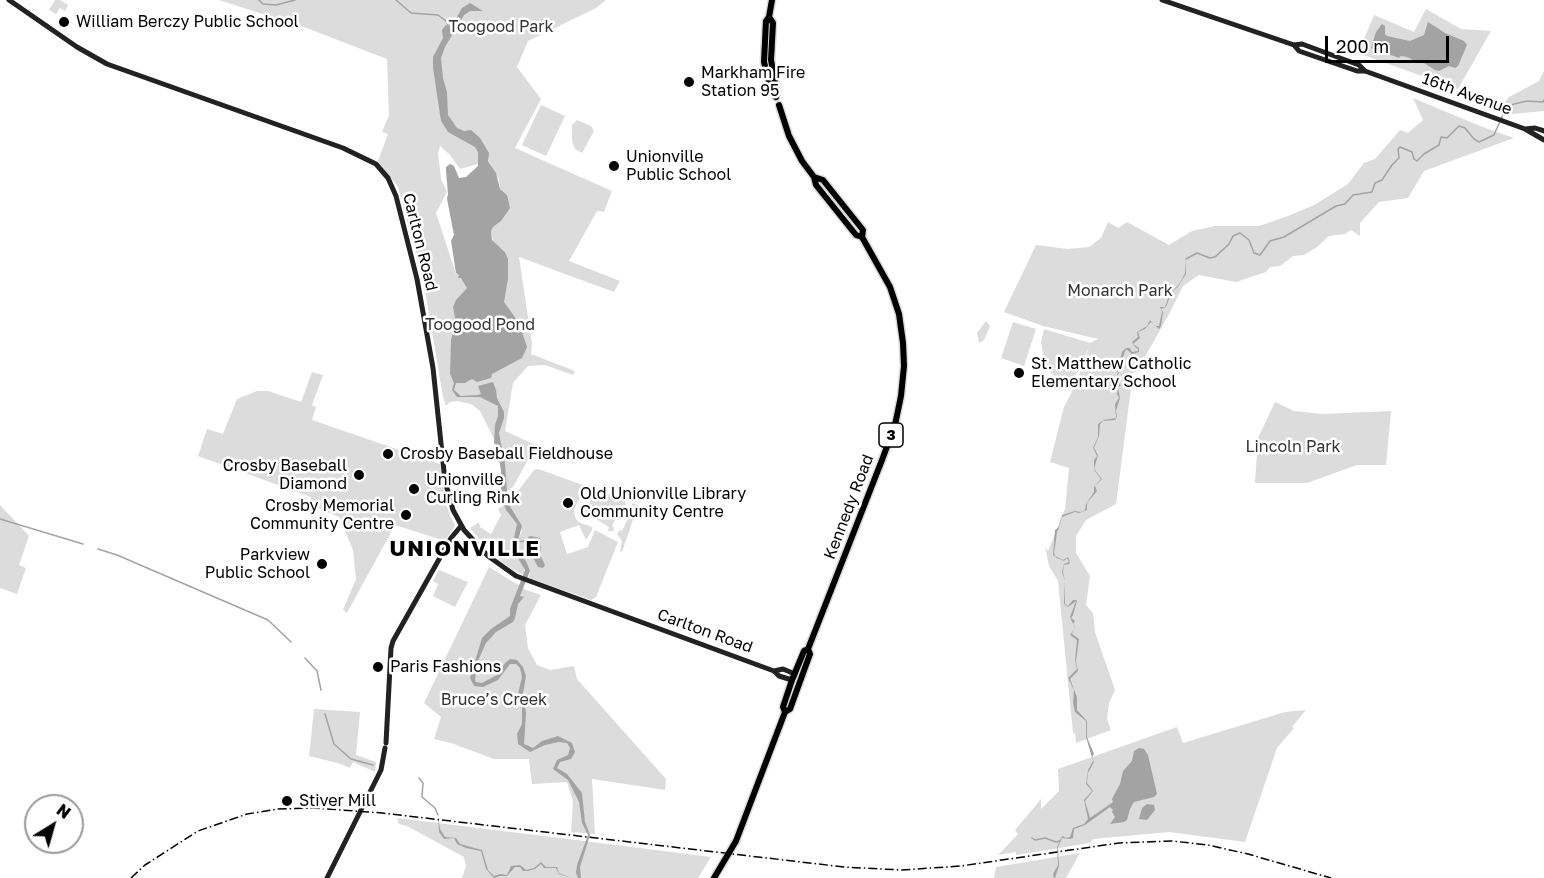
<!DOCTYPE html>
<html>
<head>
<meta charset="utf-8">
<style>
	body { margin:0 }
	#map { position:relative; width:1544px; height:878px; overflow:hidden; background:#fff; font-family:"Golos Text",sans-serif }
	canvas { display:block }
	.north { position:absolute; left:24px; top:794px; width:60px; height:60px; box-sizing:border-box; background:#fff; border:2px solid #999; border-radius:50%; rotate:37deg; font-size:16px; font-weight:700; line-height:24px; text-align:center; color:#000 }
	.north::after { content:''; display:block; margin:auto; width:21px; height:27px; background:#000; clip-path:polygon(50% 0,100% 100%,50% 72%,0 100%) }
	.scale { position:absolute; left:1325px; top:36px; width:124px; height:27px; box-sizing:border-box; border:3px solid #000; border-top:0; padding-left:8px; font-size:18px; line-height:21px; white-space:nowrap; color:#000; -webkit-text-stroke:4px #fff; paint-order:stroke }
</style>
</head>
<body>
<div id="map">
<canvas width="1544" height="878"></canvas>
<div class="north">N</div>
<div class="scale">200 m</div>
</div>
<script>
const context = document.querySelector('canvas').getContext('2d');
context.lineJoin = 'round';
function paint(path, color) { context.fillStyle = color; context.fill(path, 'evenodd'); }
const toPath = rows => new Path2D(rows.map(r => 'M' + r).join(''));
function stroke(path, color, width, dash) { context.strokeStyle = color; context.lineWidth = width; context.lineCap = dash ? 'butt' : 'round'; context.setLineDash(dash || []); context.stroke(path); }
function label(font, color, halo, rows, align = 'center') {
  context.font = font + ' "Golos Text",sans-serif'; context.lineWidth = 5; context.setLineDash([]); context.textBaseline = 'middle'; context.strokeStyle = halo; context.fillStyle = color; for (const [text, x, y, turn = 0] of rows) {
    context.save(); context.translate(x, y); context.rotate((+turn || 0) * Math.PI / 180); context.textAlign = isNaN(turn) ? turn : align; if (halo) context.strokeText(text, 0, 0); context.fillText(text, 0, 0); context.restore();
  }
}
const green = toPath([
	[55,0,60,0,68,5,65,11,60,8,56,14,49,10],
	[219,0,606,0,596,8,528,41,517,67,541,99,515,148,612,191,604,212,597,211,569,261,620,281,614,292,519,257,532,344,531,354,575,371,573,375,545,365,528,366,513,383,505,431,536,445,513,487,507,491,502,448,494,439,480,411,471,404,457,401,450,402,446,406,443,397,424,284,398,187,378,161,388,134,382,132,389,115,387,59,309,29],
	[440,146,450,155,460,169,478,164,487,158,499,179,500,189,507,195,501,221,493,227,491,231,493,241,505,252,508,260,456,274,436,213,447,192,441,179,438,153],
	[1426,9,1461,29,1491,31,1458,89,1358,53,1374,15,1414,32],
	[1544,71,1544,111,1512,114,1500,108,1509,97,1539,81],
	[1413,98,1480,126,1514,138,1424,171,1408,198,1379,202,1360,223,1360,236,1351,230,1345,234,1329,236,1317,247,1304,255,1293,256,1280,266,1270,267,1266,272,1236,282,1199,275,1183,286,1168,316,1137,371,1133,373,1116,504,1086,520,1076,536,1076,553,1090,576,1086,605,1093,613,1095,632,1115,690,1109,703,1107,719,1111,730,1076,743,1075,733,1073,733,1058,581,1049,566,1045,547,1048,551,1065,509,1069,468,1050,462,1064,407,1077,382,1089,347,1070,387,1052,374,1045,365,1041,342,1044,329,1090,343,1098,339,1043,326,1004,312,1036,245,1068,249,1089,247,1101,238,1108,222,1118,228,1127,222,1169,245,1192,231,1215,226,1259,226,1288,216,1314,205,1348,184,1364,163,1375,159,1400,130,1408,133,1423,120],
	[541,105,565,116,546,156,522,145],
	[577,120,591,126,594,131,582,153,575,149,572,141,572,125],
	[986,321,990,326,984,340,979,343,977,333],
	[1013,322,1036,329,1024,366,1001,358],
	[312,372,323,375,312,405,316,407,312,420,440,464,446,505,455,526,445,541,395,525,347,613,343,610,356,579,353,550,339,517,309,504,311,497,198,456,207,429,223,434,237,399,257,391,268,391,301,402],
	[1275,402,1294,411,1322,414,1391,411,1386,465,1357,465,1307,483,1255,483,1258,438],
	[538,469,583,485,585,489,574,509,575,517,578,522,592,527,592,530,586,540,579,525,560,532,567,554,588,547,595,530,618,542,596,597,591,600,529,578,530,571,516,548,517,542,522,531,517,524,515,554,524,565,524,575,513,570,492,554,470,528,479,522,480,527,491,534,501,515,498,509,511,500,534,470],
	[593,490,625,500,626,505,622,505,612,526,614,528,613,531,608,531,609,527,596,519,589,517,587,520,580,516,579,514,584,513,593,495,590,493],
	[633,503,638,505,622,552,620,551,622,541,617,534,620,530,622,531,632,510,630,508],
	[0,505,29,536,19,565,26,568,17,594,0,588],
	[489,567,526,590,541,595,525,625,528,648,537,665,550,670,574,666,577,679,666,779,665,790,592,779,595,834,571,832,573,801,567,782,532,784,529,759,494,759,451,743,434,739,441,717,424,703],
	[439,570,468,582,455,607,433,596,438,584,433,581],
	[314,709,360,712,356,755,376,762,375,772,353,762,350,768,338,763,309,756],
	[1306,710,1292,727,1294,728,1277,748,1245,842,1169,832,1093,839,1090,843,1016,855,1016,852,998,855,1018,834,1015,830,1041,799,1041,809,1059,791,1058,769,1177,727,1183,743,1285,712],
	[397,818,576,840,711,857,698,878,462,878,466,866,464,857,407,826,399,824],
	[1080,853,1066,878,994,878,996,867]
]);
const water = toPath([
	[470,3,483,11,470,11,464,15,445,47,441,58,443,78,447,92,448,115,457,128,464,131,471,130,480,138,489,153,488,161,496,173,500,189,507,195,510,208,501,221,493,227,491,231,492,240,505,252,508,259,508,279,504,302,519,323,527,347,522,358,492,374,491,378,477,382,472,379,465,383,456,383,454,390,461,396,478,395,481,394,478,386,493,382,496,390,497,398,504,412,504,418,499,433,505,464,508,503,522,526,516,548,517,552,526,561,530,571,520,596,524,597,518,604,515,618,513,622,496,632,486,643,477,663,475,680,476,682,482,683,497,675,505,663,510,659,517,660,523,667,526,676,523,693,526,713,524,744,533,748,542,741,558,736,572,743,575,752,571,759,560,762,557,768,567,774,582,793,585,822,590,835,580,867,581,878,578,878,576,873,577,865,588,835,582,823,579,802,568,780,553,769,557,760,568,755,570,748,567,743,559,742,545,745,530,752,518,744,517,734,522,724,522,705,518,694,522,677,520,668,516,664,510,664,498,680,483,687,474,686,470,678,482,638,491,629,510,616,510,609,525,570,512,548,517,524,506,510,501,496,501,471,497,446,494,443,495,425,498,416,498,406,480,397,457,397,452,390,454,383,450,374,451,340,456,323,453,307,456,300,467,288,461,278,458,278,459,275,456,273,451,241,454,235,447,199,448,194,446,171,446,167,450,164,454,166,459,178,466,177,478,166,478,152,475,147,448,132,441,121,433,68,433,57,443,38,442,30,446,25,452,26,462,8],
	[1428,22,1445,33,1464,41,1467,45,1458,66,1455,68,1449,66,1439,71,1435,70,1421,61,1419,63,1407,57,1401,56,1399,58,1371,48,1376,32,1382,24,1385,26,1385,34,1387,36,1410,41,1424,35],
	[1186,259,1186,274,1177,288,1172,291,1166,307,1161,309,1163,312,1161,326,1159,329,1151,322,1145,329,1138,332,1140,338,1133,344,1139,348,1139,352,1132,354,1126,349,1122,360,1115,364,1119,373,1115,380,1121,385,1118,388,1120,398,1116,411,1117,417,1115,420,1103,421,1100,424,1099,436,1094,448,1098,455,1094,469,1102,479,1095,486,1097,491,1087,503,1087,510,1079,513,1075,512,1062,517,1059,528,1057,532,1055,547,1054,552,1055,556,1063,560,1068,557,1070,562,1069,564,1064,565,1063,572,1065,581,1065,604,1068,606,1073,600,1076,600,1077,601,1073,615,1071,618,1075,621,1073,624,1075,627,1072,634,1079,639,1076,661,1078,671,1070,679,1077,697,1077,710,1087,721,1087,737,1094,754,1092,757,1094,762,1088,773,1087,783,1093,791,1085,801,1090,818,1113,802,1112,799,1120,784,1123,771,1132,761,1134,751,1139,748,1144,749,1148,755,1157,794,1154,797,1134,802,1130,809,1127,820,1124,822,1110,824,1115,817,1112,812,1113,810,1110,807,1085,825,1074,829,1073,838,1070,839,1062,838,1058,847,1059,866,1055,878,1054,878,1053,874,1058,865,1057,847,1061,838,1063,836,1066,838,1070,837,1073,828,1084,824,1088,819,1084,800,1092,791,1086,784,1088,770,1093,761,1086,737,1086,721,1075,712,1073,703,1074,690,1068,678,1077,669,1075,660,1077,640,1070,635,1075,628,1073,624,1070,617,1076,601,1068,607,1064,604,1065,581,1062,572,1064,564,1069,562,1067,558,1064,561,1062,560,1057,558,1053,555,1055,530,1059,527,1062,515,1075,511,1081,512,1085,510,1086,504,1094,492,1094,487,1101,479,1094,470,1094,460,1097,456,1093,448,1098,437,1098,424,1104,420,1116,418,1115,404,1119,398,1117,394,1119,385,1114,381,1118,373,1113,363,1120,360,1122,352,1126,348,1130,348,1132,352,1138,351,1138,349,1134,346,1132,342,1138,337,1137,332,1147,326,1150,320,1155,326,1159,326,1162,312,1160,307,1165,307,1171,290,1176,288,1181,281,1185,273],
	[531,536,540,538,541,542,540,555,545,565,543,568,538,567,526,545,528,537],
	[1147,804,1154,805,1155,810,1147,820,1139,819,1142,808],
	[438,815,440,829,445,837,456,838,460,844,482,850,488,870,494,876,500,874,507,875,511,866,520,865,526,870,534,868,541,862,546,867,557,867,559,873,571,878,559,874,556,868,544,868,541,864,535,869,528,871,523,871,520,867,515,867,507,876,500,876,494,878,486,869,481,851,466,848,457,844,454,838,444,839,439,832]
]);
const stream = toPath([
	[259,0,263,4,276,5,295,0],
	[396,0,411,13,438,15,446,21,448,25],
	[1186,259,1197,253,1210,258,1215,257,1229,244,1233,236,1240,233,1249,240,1254,253,1260,255,1270,241,1284,237,1336,206,1345,204,1353,195,1372,192,1375,183,1382,180,1392,165,1399,158,1398,149,1400,147,1412,152,1414,159,1417,161,1424,154,1439,145,1441,137,1447,138,1459,126,1465,128,1474,139,1479,142,1494,135,1506,108,1514,104,1527,101,1543,102,1544,100],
	[0,519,83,544],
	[517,542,526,541],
	[98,549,117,555,268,620,291,642],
	[305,658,317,671,321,690],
	[325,714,334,744,351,759,373,765],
	[419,778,423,783,422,797,435,808,438,815],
	[1032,838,1035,840,1045,838,1056,842,1060,841]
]);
const secondary = toPath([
	[9,0,77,47,107,64,343,148,376,164,388,178,396,196,417,279,433,368,445,481,453,510,464,530,488,556,516,576,774,671,779,676,792,680],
	[1162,0,1294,45,1302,44,1359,65,1365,71],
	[1294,45,1299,51,1357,71,1365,71,1525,129,1544,140],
	[1525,129,1535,128,1544,131],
	[774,671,783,669,795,674],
	[386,743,391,648,393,641,451,538,461,526],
	[327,878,381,770,385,748]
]);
const primary = toPath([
	[772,0,769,17,766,21,764,62,771,91,776,97],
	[769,17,773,23,771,60,777,91,776,97],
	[779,105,789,136,802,161,814,177,816,185,856,235,862,237],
	[785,712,790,709,810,654,808,649],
	[714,878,736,841,785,712,783,707,792,680,804,651,808,649,882,460,895,425,901,396,904,366,903,343,899,314,890,287,862,237,863,230,823,180,814,177]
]);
const rail = toPath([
	[131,878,145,865,198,831,247,814,278,809,314,808,382,813,844,867,901,870,961,866,1119,843,1172,841,1208,845,1248,854,1331,878]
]);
const markers = [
	[64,22,6,"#000"],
	[689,82,6,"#000"],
	[614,166,6,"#000"],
	[1019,373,6,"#000"],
	[388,454,6,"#000"],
	[359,475,6,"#000"],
	[414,489,6,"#000"],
	[568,503,6,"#000"],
	[406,515,6,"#000"],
	[322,564,6,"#000"],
	[378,667,6,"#000"],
	[287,801,6,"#000"]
];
const shields = [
	[891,435,24]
];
const shieldNames = [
	["3",891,435]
];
const poiNames = [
	["William Berczy Public School",76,22],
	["Markham Fire",701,73],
	["Station 95",701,91],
	["Unionville",626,157],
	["Public School",626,175],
	["St. Matthew Catholic",1031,364],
	["Elementary School",1031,382],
	["Crosby Baseball Fieldhouse",400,454],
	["Crosby Baseball",347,466,"right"],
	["Diamond",347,484,"right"],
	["Unionville",426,480],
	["Curling Rink",426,498],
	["Old Unionville Library",580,494],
	["Community Centre",580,512],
	["Crosby Memorial",394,506,"right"],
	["Community Centre",394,524,"right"],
	["Parkview",310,555,"right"],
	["Public School",310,573,"right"],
	["Paris Fashions",390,667],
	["Stiver Mill",299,801]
];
const parkNames = [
	["Toogood Park",501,27],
	["Monarch Park",1120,291],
	["Toogood Pond",480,325],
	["Lincoln Park",1293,447],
	["Bruce’s Creek",494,700]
];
const streetNames = [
	["16th Avenue",1467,94,20],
	["Carlton Road",420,242,76],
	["Kennedy Road",849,507,-69],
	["Carlton Road",705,631,20]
];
const districtNames = [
	["UNIONVILLE",465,549]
];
paint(green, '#dcdcdc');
paint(water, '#a3a3a3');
stroke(stream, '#a3a3a3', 1.5);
stroke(primary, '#dbdbdb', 9);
stroke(secondary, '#222', 5);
stroke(primary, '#000', 6);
stroke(rail, '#000', 1.5, [9, 3, 1.5, 3]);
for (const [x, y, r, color] of markers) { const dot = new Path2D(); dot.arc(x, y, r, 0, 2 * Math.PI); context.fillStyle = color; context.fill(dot); stroke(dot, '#fff', 2); }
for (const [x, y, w] of shields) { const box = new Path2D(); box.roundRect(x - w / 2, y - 12, w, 24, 4.5); context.fillStyle = '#fff'; context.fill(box); stroke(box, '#000', 1.5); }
label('bold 15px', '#000', null, shieldNames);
label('16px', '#000', '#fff', poiNames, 'left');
label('16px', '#333', '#fff', parkNames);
label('16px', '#000', '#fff', streetNames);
context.letterSpacing = '1.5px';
label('bold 22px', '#000', '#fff', districtNames);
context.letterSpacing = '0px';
</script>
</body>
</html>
